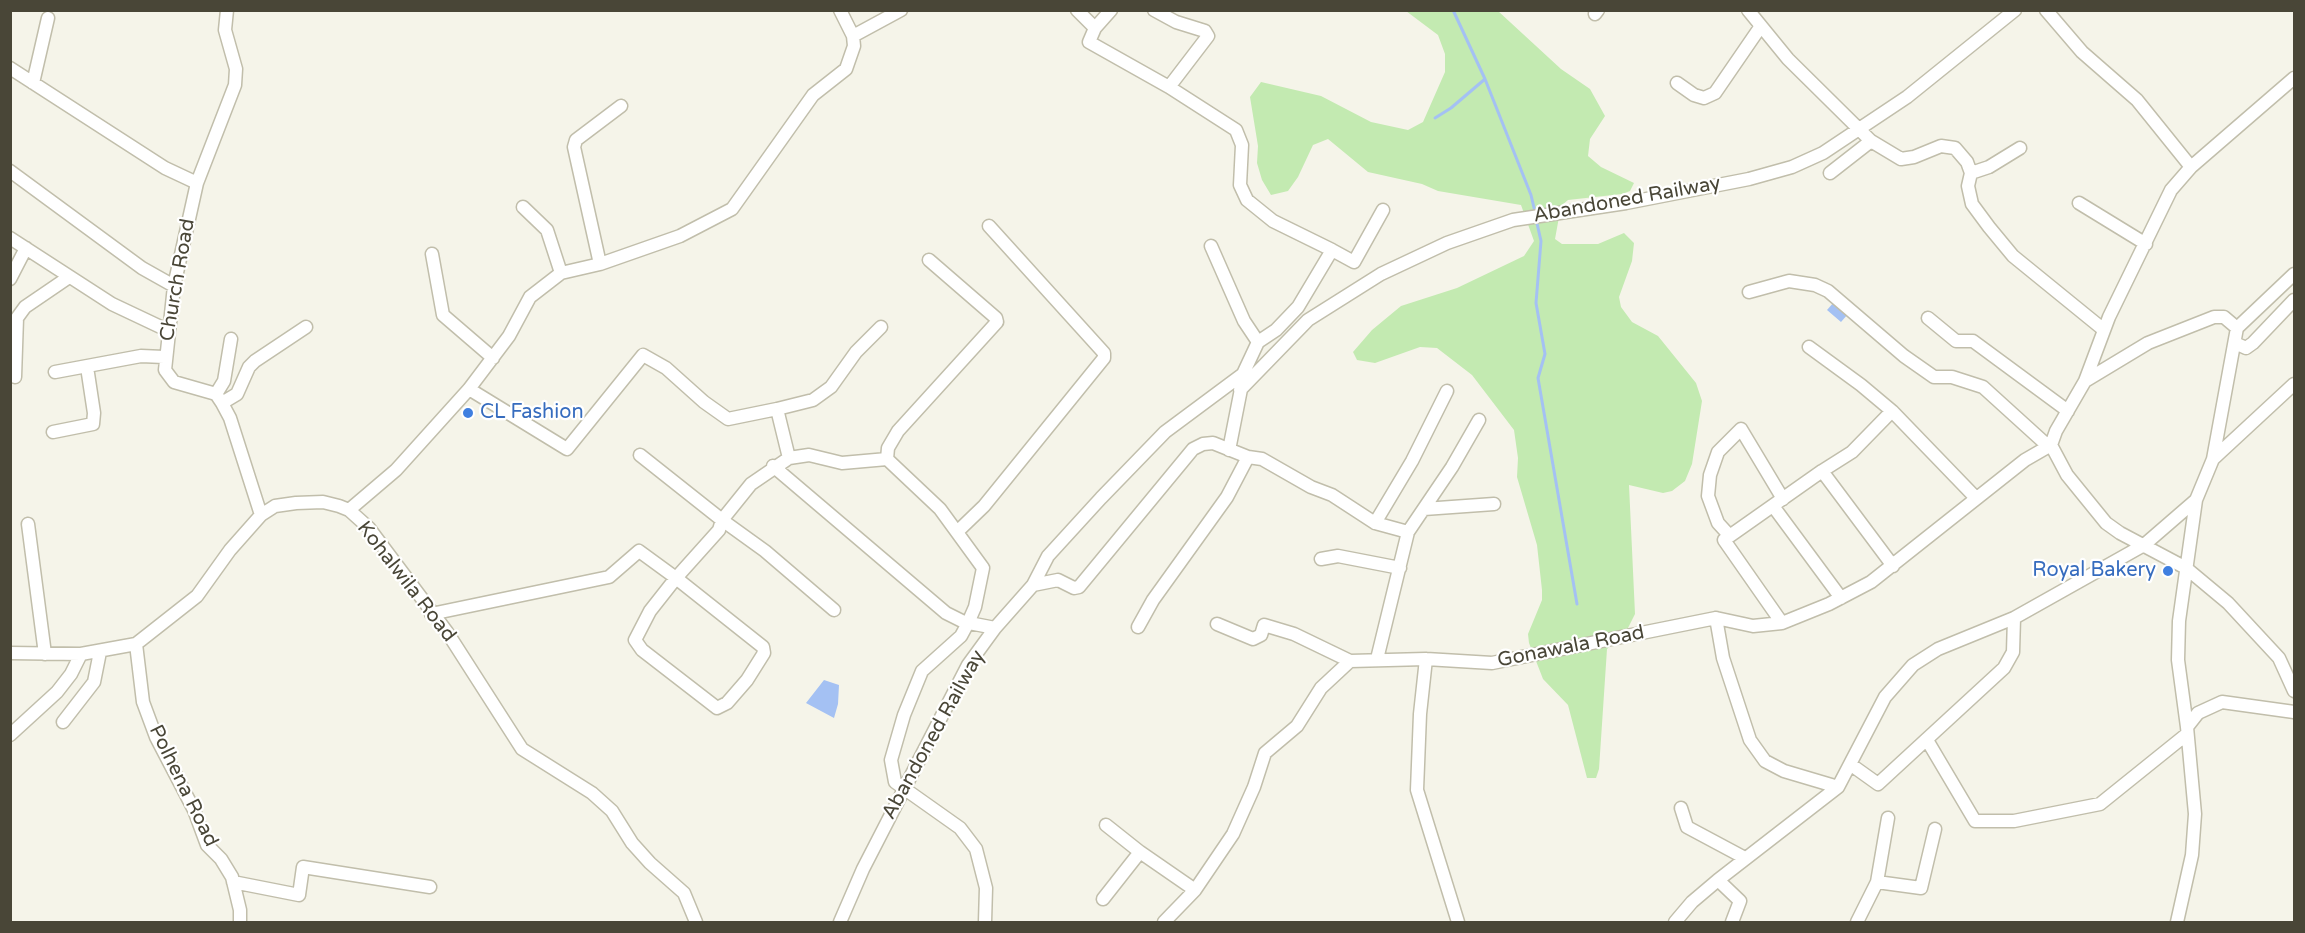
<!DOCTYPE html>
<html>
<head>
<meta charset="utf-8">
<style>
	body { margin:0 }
	#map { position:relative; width:2305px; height:933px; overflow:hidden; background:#f5f4e9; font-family:"Varela Round",sans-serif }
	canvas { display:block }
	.frame { position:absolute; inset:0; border:12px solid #494637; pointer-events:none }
</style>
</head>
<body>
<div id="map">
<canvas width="2305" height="933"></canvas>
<div class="frame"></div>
</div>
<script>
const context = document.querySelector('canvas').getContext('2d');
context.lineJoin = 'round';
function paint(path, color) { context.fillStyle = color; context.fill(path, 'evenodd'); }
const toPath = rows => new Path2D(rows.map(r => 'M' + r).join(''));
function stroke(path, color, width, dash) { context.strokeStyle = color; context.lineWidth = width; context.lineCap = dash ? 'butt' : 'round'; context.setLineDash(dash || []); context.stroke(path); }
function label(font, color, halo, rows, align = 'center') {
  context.font = font + ' "Varela Round",sans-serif'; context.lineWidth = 4.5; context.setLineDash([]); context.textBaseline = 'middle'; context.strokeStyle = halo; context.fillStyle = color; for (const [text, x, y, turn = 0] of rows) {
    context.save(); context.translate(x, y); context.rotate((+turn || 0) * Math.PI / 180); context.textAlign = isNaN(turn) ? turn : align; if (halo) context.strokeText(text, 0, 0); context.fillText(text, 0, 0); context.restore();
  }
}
const green = toPath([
	[1406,11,1498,11,1561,69,1590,89,1605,116,1590,139,1588,156,1601,167,1634,183,1630,191,1622,194,1568,200,1561,206,1555,239,1562,244,1598,244,1624,233,1634,243,1632,261,1619,297,1621,307,1632,322,1658,336,1696,383,1702,401,1692,464,1685,481,1672,491,1663,493,1629,485,1635,614,1627,630,1607,649,1599,769,1596,778,1587,778,1568,705,1543,679,1529,643,1528,634,1542,600,1542,590,1537,545,1517,477,1518,458,1514,430,1472,375,1437,348,1420,347,1375,363,1357,360,1353,352,1372,330,1401,306,1457,288,1524,256,1534,241,1521,205,1438,191,1422,184,1368,172,1328,139,1313,145,1298,177,1288,191,1271,195,1262,180,1257,163,1258,146,1250,97,1261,82,1321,96,1371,122,1408,130,1423,122,1445,72,1445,54,1438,35]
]);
const water = toPath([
	[1834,302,1848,314,1841,322,1827,310],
	[824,680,839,685,838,704,834,718,806,703]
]);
const stream = toPath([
	[1453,10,1485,79,1531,195,1535,212],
	[1435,118,1451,108,1485,79],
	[1536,219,1541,241,1536,303,1545,354,1538,378,1577,604]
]);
const minor = toPath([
	[227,10,225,30,236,69,235,85,197,183,174,286,165,370,174,382,216,394,222,403,230,418,261,515],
	[1154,10,1176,22,1205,31,1208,36,1169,87],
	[1748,10,1788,59,1871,141,1901,159,1914,157,1941,146,1955,148,1967,162,1971,173,1968,186,1972,204,1989,227,2013,256,2104,330],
	[2046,10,2082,52,2137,100,2191,167],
	[1595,14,1598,10],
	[1095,28,1111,10],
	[853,36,901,10],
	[10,68,165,168,197,183],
	[33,83,48,18],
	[1677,83,1694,95,1704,98,1715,93,1761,26],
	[10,171,142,268,174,286],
	[1830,173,1871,141],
	[1971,173,1989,167,2020,148],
	[2079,203,2146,244],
	[523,207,547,230,561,273],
	[10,238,112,304,167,330],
	[1211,246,1244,321,1258,342],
	[1332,250,1354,262,1383,210],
	[432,254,443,315,493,358],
	[600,264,574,147,576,140,621,106],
	[10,279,26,248],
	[1749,292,1789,281,1815,285,1828,291,1904,356,1934,377,1952,377,1983,387,2048,446],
	[1928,318,1956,341,1973,341,2068,411],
	[2235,343,2246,348,2253,343,2294,300],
	[1809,347,1861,385,1892,411,1976,498],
	[55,372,141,356,164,357],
	[15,377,17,318,25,307,69,277],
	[2085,381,2148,343,2214,317,2224,317,2237,328],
	[469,389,567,449,643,355,666,368,704,402,728,419,777,409],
	[1240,390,1308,320,1381,274,1447,243,1513,220,1626,203,1749,179,1792,167,1823,153,1907,97,2015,10],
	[216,394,224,381,231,339],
	[222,403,237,394,249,367,255,361,306,327],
	[53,432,93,424,94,413,87,367],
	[2051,445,2056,431,2085,381,2109,317,2171,190,2191,167,2294,78],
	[2051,445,2067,475,2106,523,2120,533,2186,568,2228,603,2279,658,2294,691],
	[1229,450,1242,384],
	[789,458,777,409,813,400,831,387,856,352,881,327],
	[887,459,888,448,898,431,997,322,996,318,929,260],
	[2213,459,2294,384],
	[773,466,946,613,964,622,995,628],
	[1822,471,1852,452,1892,411],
	[1773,506,1841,598],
	[1424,509,1494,504],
	[349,510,396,470,469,389,509,336,530,297,561,273,600,264,680,236,732,209,813,95,846,69,854,46,853,36,840,10],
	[1375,523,1412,461,1447,391],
	[28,524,45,654],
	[957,532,984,506,1104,358,1104,353,989,226],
	[1408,532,1452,467,1479,420],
	[1729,535,1718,523,1708,496,1710,475,1718,452,1741,429,1783,499],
	[1321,559,1338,556,1400,568],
	[1033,585,1058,580,1074,588,1079,587,1193,449,1203,444,1213,443,1248,457,1262,459,1311,487,1332,495,1375,523,1408,532,1377,659],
	[834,610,765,551,722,520,751,484,789,458,809,455,842,463,887,459,940,509,983,568,975,607,968,623,961,636,922,671,904,715,891,760,895,782,960,828,976,849,986,888,985,922],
	[431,614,609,577,639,551,676,578,763,647,764,653,747,680,727,703,717,708,642,650,635,640,650,611,676,578,719,530,722,520,640,455],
	[1716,618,1723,658,1750,740,1765,761,1784,771,1838,787],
	[1782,623,1724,540,1822,471,1893,566],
	[1217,624,1253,639,1261,635,1264,625,1294,634,1350,661],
	[1138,627,1153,600,1227,497,1248,457],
	[136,644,143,702,156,737,194,810,207,845,221,859,232,877,240,910,240,922],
	[10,653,81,654,136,644,197,596,230,550,261,515,275,506,296,503,323,502,339,506,349,510,369,528,447,632,522,749,592,793,612,811,632,843,650,863,684,893,696,922],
	[1426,659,1420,714,1417,790,1458,922],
	[63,722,94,682,100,652],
	[2187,727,2178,660,2179,621,2196,500],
	[10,735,57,692,71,674,81,654],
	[1927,740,1975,821,2014,821,2100,804,2187,734],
	[1850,764,1878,784,2004,668,2013,652,2014,618],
	[1681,808,1687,827,1745,858],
	[1106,825,1140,852],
	[1718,880,1740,901,1732,922],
	[233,882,299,895,303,867,430,887],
	[1877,882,1921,888,1935,829],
	[1103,899,1140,852,1195,890],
	[840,922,863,869,968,665,995,628,1033,585,1048,556,1101,498,1165,432,1243,374,1258,342,1276,330,1298,307,1332,250,1273,221,1247,200,1240,185,1242,145,1236,130,1169,87,1089,42,1095,28,1077,10],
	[1164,922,1195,890,1233,834,1254,787,1265,753,1297,726,1321,688,1350,661,1426,659,1492,663,1716,618,1753,626,1782,623,1829,604,1871,582,2025,460,2051,445],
	[1675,922,1692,902,1718,880,1838,787,1885,697,1913,665,1938,649,2014,618,2144,545,2196,500,2213,459,2237,328,2294,274],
	[1857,922,1877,882,1888,818],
	[2177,922,2192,855,2195,814,2187,727,2198,713,2222,702,2294,712]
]);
const markers = [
	[468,413,6,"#3f7fe0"],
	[2168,571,6,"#3f7fe0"]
];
const streetNames = [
	["Abandoned Railway",1627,200,-10],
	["Church Road",178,280,-80],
	["Kohalwila Road",406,582,52],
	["Gonawala Road",1571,647,-11],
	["Abandoned Railway",934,735,-61],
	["Polhena Road",183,786,64]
];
const shopNames = [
	["CL Fashion",480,413],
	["Royal Bakery",2156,571,"right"]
];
paint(green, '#c3eab1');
paint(water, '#a4c1f3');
stroke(stream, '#a4c1f3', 3);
stroke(minor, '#c1beab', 15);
stroke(minor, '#fff', 12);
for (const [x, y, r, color] of markers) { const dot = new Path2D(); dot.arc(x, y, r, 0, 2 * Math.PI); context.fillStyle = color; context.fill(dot); stroke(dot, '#fff', 2); }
label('20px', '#494637', '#fff', streetNames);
label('20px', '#366cbe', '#fff', shopNames, 'left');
</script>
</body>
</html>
